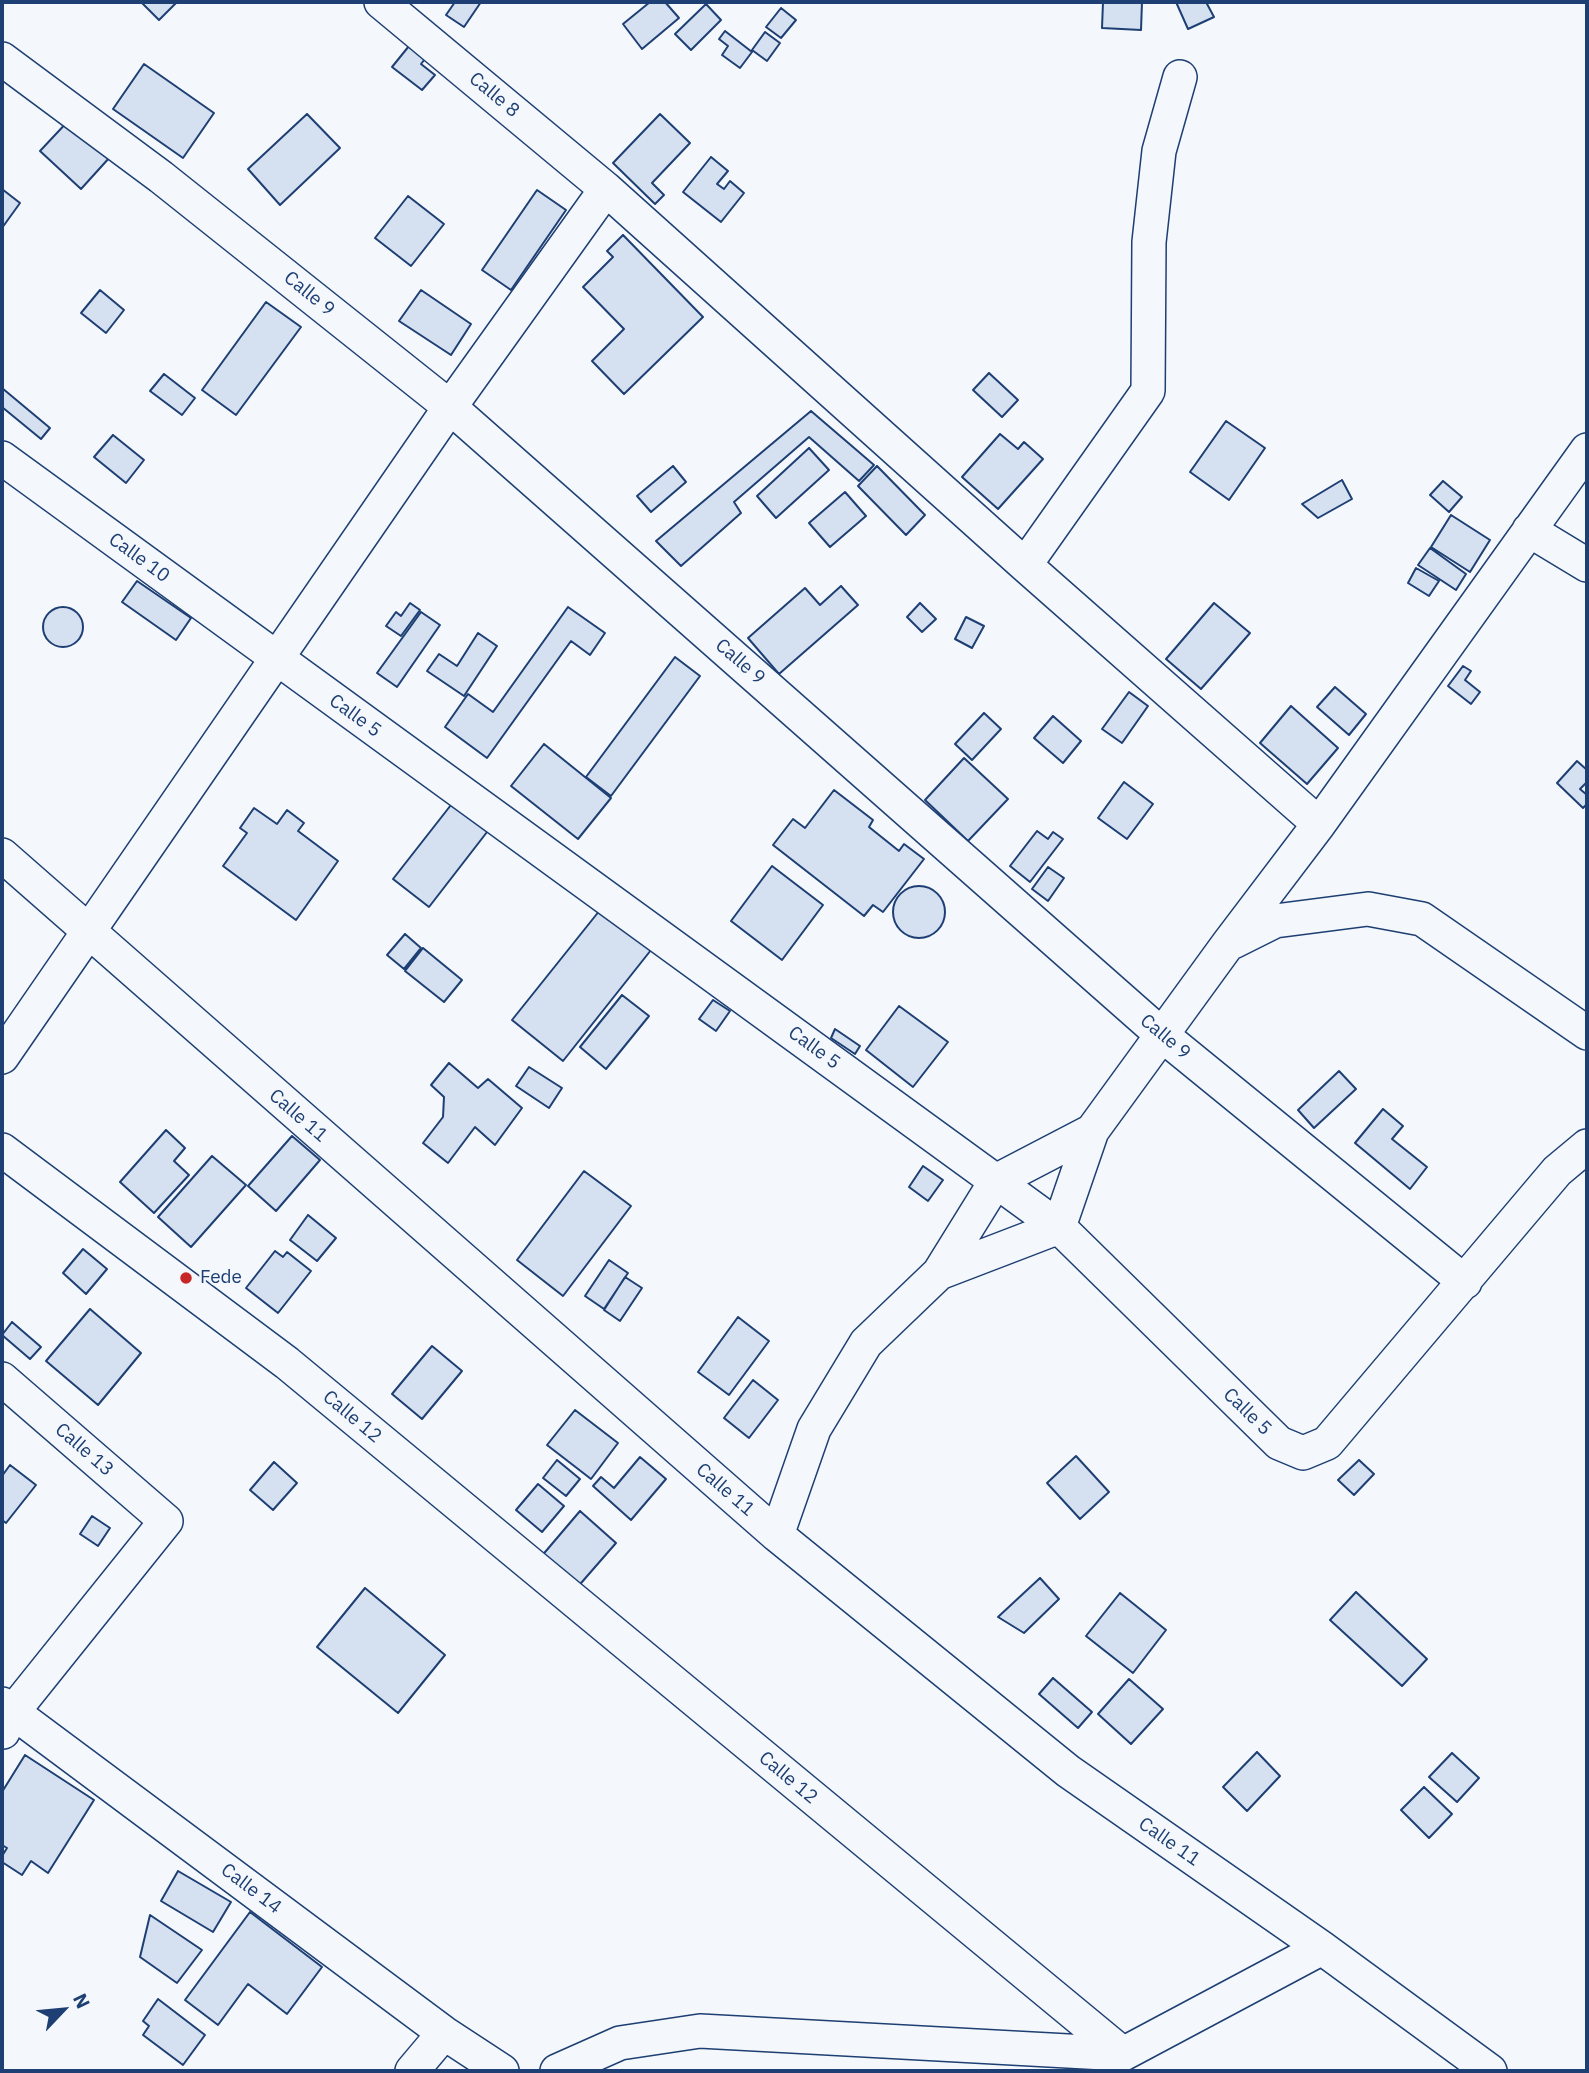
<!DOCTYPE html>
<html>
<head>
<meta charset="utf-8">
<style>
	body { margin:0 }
	#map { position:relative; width:1589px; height:2073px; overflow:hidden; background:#f4f7fb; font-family:"IBM Plex Sans",sans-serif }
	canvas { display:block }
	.frame { position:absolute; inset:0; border:4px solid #1d3f73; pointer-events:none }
	.north { position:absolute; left:28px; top:1975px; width:70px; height:70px; -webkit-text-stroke:5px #f4f7fb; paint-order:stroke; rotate:64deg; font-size:19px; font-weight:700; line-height:28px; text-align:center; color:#1d3f73 }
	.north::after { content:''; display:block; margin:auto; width:24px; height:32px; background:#1d3f73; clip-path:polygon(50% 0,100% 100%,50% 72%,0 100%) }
</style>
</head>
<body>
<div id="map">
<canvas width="1589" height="2073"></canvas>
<div class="frame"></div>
<div class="north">N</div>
</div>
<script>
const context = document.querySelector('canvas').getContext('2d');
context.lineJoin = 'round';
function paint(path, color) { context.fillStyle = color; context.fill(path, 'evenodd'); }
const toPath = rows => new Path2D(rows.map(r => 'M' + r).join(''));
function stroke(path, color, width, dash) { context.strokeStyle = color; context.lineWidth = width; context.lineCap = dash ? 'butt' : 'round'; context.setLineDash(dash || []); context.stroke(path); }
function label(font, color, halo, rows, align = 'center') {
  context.font = font + ' "IBM Plex Sans",sans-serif'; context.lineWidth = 5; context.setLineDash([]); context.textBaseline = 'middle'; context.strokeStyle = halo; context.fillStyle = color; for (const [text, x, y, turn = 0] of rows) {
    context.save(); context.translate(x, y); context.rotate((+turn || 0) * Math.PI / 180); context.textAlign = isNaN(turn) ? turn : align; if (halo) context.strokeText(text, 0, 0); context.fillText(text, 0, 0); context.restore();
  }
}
const building = toPath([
	[141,2,177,2,159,20,141,2],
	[455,2,481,2,464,27,446,15,455,2],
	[650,2,665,2,679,18,642,49,623,24,650,2],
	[1103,2,1142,2,1141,30,1102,28,1103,2],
	[1176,2,1206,2,1214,17,1188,29,1176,2],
	[706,4,721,20,691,50,675,34,706,4],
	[781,8,796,20,781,38,766,27,781,8],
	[725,31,752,52,740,68,722,55,728,46,719,39,725,31],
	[765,32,780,43,767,61,752,50,765,32],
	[409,46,425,59,421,64,435,75,422,90,392,67,409,46],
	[144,64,214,113,183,158,113,109,144,64],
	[307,114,340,148,280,205,248,169,307,114],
	[660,114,690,143,652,183,664,195,655,204,613,163,660,114],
	[70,119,110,157,81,189,40,151,70,119],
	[711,157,728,171,717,184,724,189,730,181,744,193,721,222,683,192,711,157],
	[2,189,20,203,2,228,2,189],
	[537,190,566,210,511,290,482,270,537,190],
	[408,196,444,224,411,266,375,238,408,196],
	[623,235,703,317,624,394,592,361,624,329,583,287,613,257,607,251,623,235],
	[100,290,124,310,106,333,81,313,100,290],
	[421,290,471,324,451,355,399,321,421,290],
	[266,302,301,327,236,415,202,390,266,302],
	[989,373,1018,400,1002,417,973,390,989,373],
	[164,374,195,398,182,415,150,391,164,374],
	[2,388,50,428,41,439,2,407,2,388],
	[811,411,874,465,859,481,809,437,734,502,741,513,681,566,656,541,811,411],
	[1226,421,1265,448,1229,500,1190,472,1226,421],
	[1000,434,1018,449,1024,442,1043,459,998,509,962,477,1000,434],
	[113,435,144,460,126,483,94,457,113,435],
	[809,448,829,470,776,518,757,496,809,448],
	[673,466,686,482,651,512,637,496,673,466],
	[877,466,925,515,906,535,858,486,877,466],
	[1342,480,1352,499,1318,518,1302,504,1342,480],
	[1443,481,1462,497,1449,512,1430,495,1443,481],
	[845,492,866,516,830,547,809,523,845,492],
	[1451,515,1490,540,1470,572,1431,547,1451,515],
	[1430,548,1466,574,1456,590,1418,565,1430,548],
	[1416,568,1439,581,1429,596,1408,583,1416,568],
	[137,581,191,618,176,640,122,602,137,581],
	[841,586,858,605,779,674,748,638,805,588,820,605,841,586],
	[410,603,420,610,401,636,386,626,396,612,401,616,410,603],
	[920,603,936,619,922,632,907,617,920,603],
	[1214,603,1250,633,1201,689,1166,659,1214,603],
	'43 627a20 20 0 1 1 40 0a20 20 0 1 1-40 0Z',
	[568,607,605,633,590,655,571,641,487,758,445,727,468,694,493,712,568,607],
	[421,612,440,625,397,687,377,673,421,612],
	[966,617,984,626,972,648,955,639,966,617],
	[478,633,497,646,464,696,427,671,439,654,457,666,478,633],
	[675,657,700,676,611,796,586,777,675,657],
	[1463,666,1471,671,1465,680,1480,692,1471,704,1448,686,1463,666],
	[1335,687,1366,714,1349,735,1317,707,1335,687],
	[1129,692,1148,706,1122,743,1102,729,1129,692],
	[1291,706,1338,748,1307,784,1260,743,1291,706],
	[984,713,1001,729,972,760,955,744,984,713],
	[1053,716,1081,741,1063,763,1034,738,1053,716],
	[544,744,611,798,578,839,511,786,544,744],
	[964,758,1008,799,968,841,925,800,964,758],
	[1577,761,1587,770,1587,782,1580,789,1587,795,1587,804,1583,808,1557,783,1577,761],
	[1124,782,1153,804,1127,839,1098,818,1124,782],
	[834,790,873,820,869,827,899,851,904,844,924,859,883,912,873,905,864,916,773,845,793,819,805,828,834,790],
	[458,796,494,823,429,907,393,879,458,796],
	[254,808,277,824,287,810,304,823,298,831,338,861,296,920,223,866,247,833,240,828,254,808],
	[1037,831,1048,839,1053,832,1063,839,1030,882,1010,866,1037,831],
	[772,866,823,905,782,960,731,921,772,866],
	[1048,867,1064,878,1048,901,1032,889,1048,867],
	'893 912a26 26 0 1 1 52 0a26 26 0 1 1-52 0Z',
	[600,910,651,950,563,1061,512,1020,600,910],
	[405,934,421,948,404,969,387,955,405,934],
	[423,948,462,980,444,1002,405,971,423,948],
	[622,995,649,1016,606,1069,580,1047,622,995],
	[713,1000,730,1011,716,1031,699,1019,713,1000],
	[899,1006,948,1042,913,1087,866,1050,899,1006],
	[835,1029,860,1046,855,1054,831,1038,835,1029],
	[449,1063,478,1088,488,1079,522,1108,495,1145,475,1127,448,1163,423,1143,443,1117,444,1097,431,1085,449,1063],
	[529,1067,562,1088,549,1108,516,1086,529,1067],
	[1339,1071,1356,1089,1314,1128,1298,1110,1339,1071],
	[1383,1109,1403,1126,1392,1139,1427,1167,1410,1189,1355,1143,1383,1109],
	[166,1130,185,1148,174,1161,189,1175,154,1213,120,1182,166,1130],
	[292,1136,320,1160,276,1211,248,1186,292,1136],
	[212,1156,246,1185,191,1247,158,1217,212,1156],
	[923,1166,943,1180,928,1201,909,1187,923,1166],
	[584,1171,631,1206,563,1296,517,1260,584,1171],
	[308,1215,336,1238,317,1261,290,1240,308,1215],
	[83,1249,107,1269,86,1294,63,1273,83,1249],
	[275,1251,283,1257,287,1252,311,1271,278,1313,246,1288,275,1251],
	[609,1260,628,1273,604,1309,585,1296,609,1260],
	[625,1277,642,1288,620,1321,604,1310,625,1277],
	[90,1309,141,1353,98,1405,46,1361,90,1309],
	[738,1317,769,1341,729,1395,698,1372,738,1317],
	[12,1322,41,1347,30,1359,2,1335,12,1322],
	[432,1346,462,1371,422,1419,392,1394,432,1346],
	[753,1380,778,1400,749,1438,724,1418,753,1380],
	[575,1410,618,1443,591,1479,547,1445,575,1410],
	[1076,1456,1109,1492,1080,1519,1047,1483,1076,1456],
	[640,1457,666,1479,631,1520,593,1486,601,1477,614,1488,640,1457],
	[557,1460,580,1479,566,1496,543,1478,557,1460],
	[1359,1460,1374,1474,1354,1495,1338,1480,1359,1460],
	[274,1462,297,1483,273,1510,250,1490,274,1462],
	[10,1465,36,1485,6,1523,2,1520,2,1476,10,1465],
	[538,1484,564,1506,542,1532,516,1510,538,1484],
	[580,1511,616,1543,575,1590,540,1558,580,1511],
	[92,1516,110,1528,98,1546,80,1534,92,1516],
	[1040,1578,1059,1599,1024,1633,998,1617,1040,1578],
	[365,1588,445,1655,398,1713,317,1647,365,1588],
	[1356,1592,1427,1659,1402,1686,1330,1620,1356,1592],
	[1120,1593,1166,1630,1133,1673,1086,1636,1120,1593],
	[1053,1678,1092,1712,1078,1728,1039,1694,1053,1678],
	[1129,1679,1163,1709,1131,1744,1098,1714,1129,1679],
	[1257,1752,1280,1776,1247,1811,1223,1787,1257,1752],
	[1452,1753,1479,1778,1457,1802,1429,1777,1452,1753],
	[25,1755,94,1800,48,1873,31,1861,22,1875,2,1862,2,1856,7,1848,2,1845,2,1792,25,1755],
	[1424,1787,1452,1814,1429,1838,1401,1810,1424,1787],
	[178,1871,231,1902,213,1932,161,1901,178,1871],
	[250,1912,322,1967,287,2014,248,1984,218,2025,185,2000,250,1912],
	[150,1915,202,1950,177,1983,140,1957,150,1915],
	[158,1999,205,2035,183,2065,143,2035,149,2026,143,2021,158,1999]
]);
const minor = toPath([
	[381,2,606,189,1025,565,1319,824],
	[2,59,161,177,450,407,1162,1035,1465,1282],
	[2,458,1059,1227,1279,1443,1303,1453,1327,1443,1557,1171,1587,1146],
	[1529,530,1587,565],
	[1025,565,1148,391,1149,242,1159,151,1180,77],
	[2,855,777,1535,1068,1771,1322,1948,1490,2071],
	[1233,942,1275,921,1368,909,1422,919,1587,1033],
	[2,1057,450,407,606,189],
	[2,1150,287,1363,1123,2054],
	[939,1273,1059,1227,1092,1131,1228,944,1319,824,1587,450],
	[2,1379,166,1521,12,1713,3,1732],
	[777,1535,814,1429,866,1343,939,1273,996,1181,1092,1131],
	[2,1704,444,2033,502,2071],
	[1123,2054,1322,1948],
	[412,2071,444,2033],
	[557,2071,620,2043,700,2031,1123,2054]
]);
const markers = [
	[186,1278,7,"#c62828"]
];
const streetNames = [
	["Calle 8",494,95,40],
	["Calle 9",309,294,39],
	["Calle 10",139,558,36],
	["Calle 9",740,662,41],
	["Calle 5",355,716,36],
	["Calle 9",1165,1037,40],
	["Calle 5",814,1048,36],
	["Calle 11",298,1116,41],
	["Calle 5",1247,1412,44],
	["Calle 12",352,1417,40],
	["Calle 13",84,1450,41],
	["Calle 11",725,1490,41],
	["Calle 12",788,1778,40],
	["Calle 11",1169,1842,35],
	["Calle 14",251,1889,37]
];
const poiNames = [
	["Fede",200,1278]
];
paint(building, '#d5e0f0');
stroke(building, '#1d3f73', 2);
stroke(minor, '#1d3f73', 36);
stroke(minor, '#f4f7fb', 33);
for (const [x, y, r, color] of markers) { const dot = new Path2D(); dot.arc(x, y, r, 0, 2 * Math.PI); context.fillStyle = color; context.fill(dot); stroke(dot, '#f4f7fb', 2.5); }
label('19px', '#1d3f73', '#f4f7fb', streetNames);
label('19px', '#1d3f73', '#f4f7fb', poiNames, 'left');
</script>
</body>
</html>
